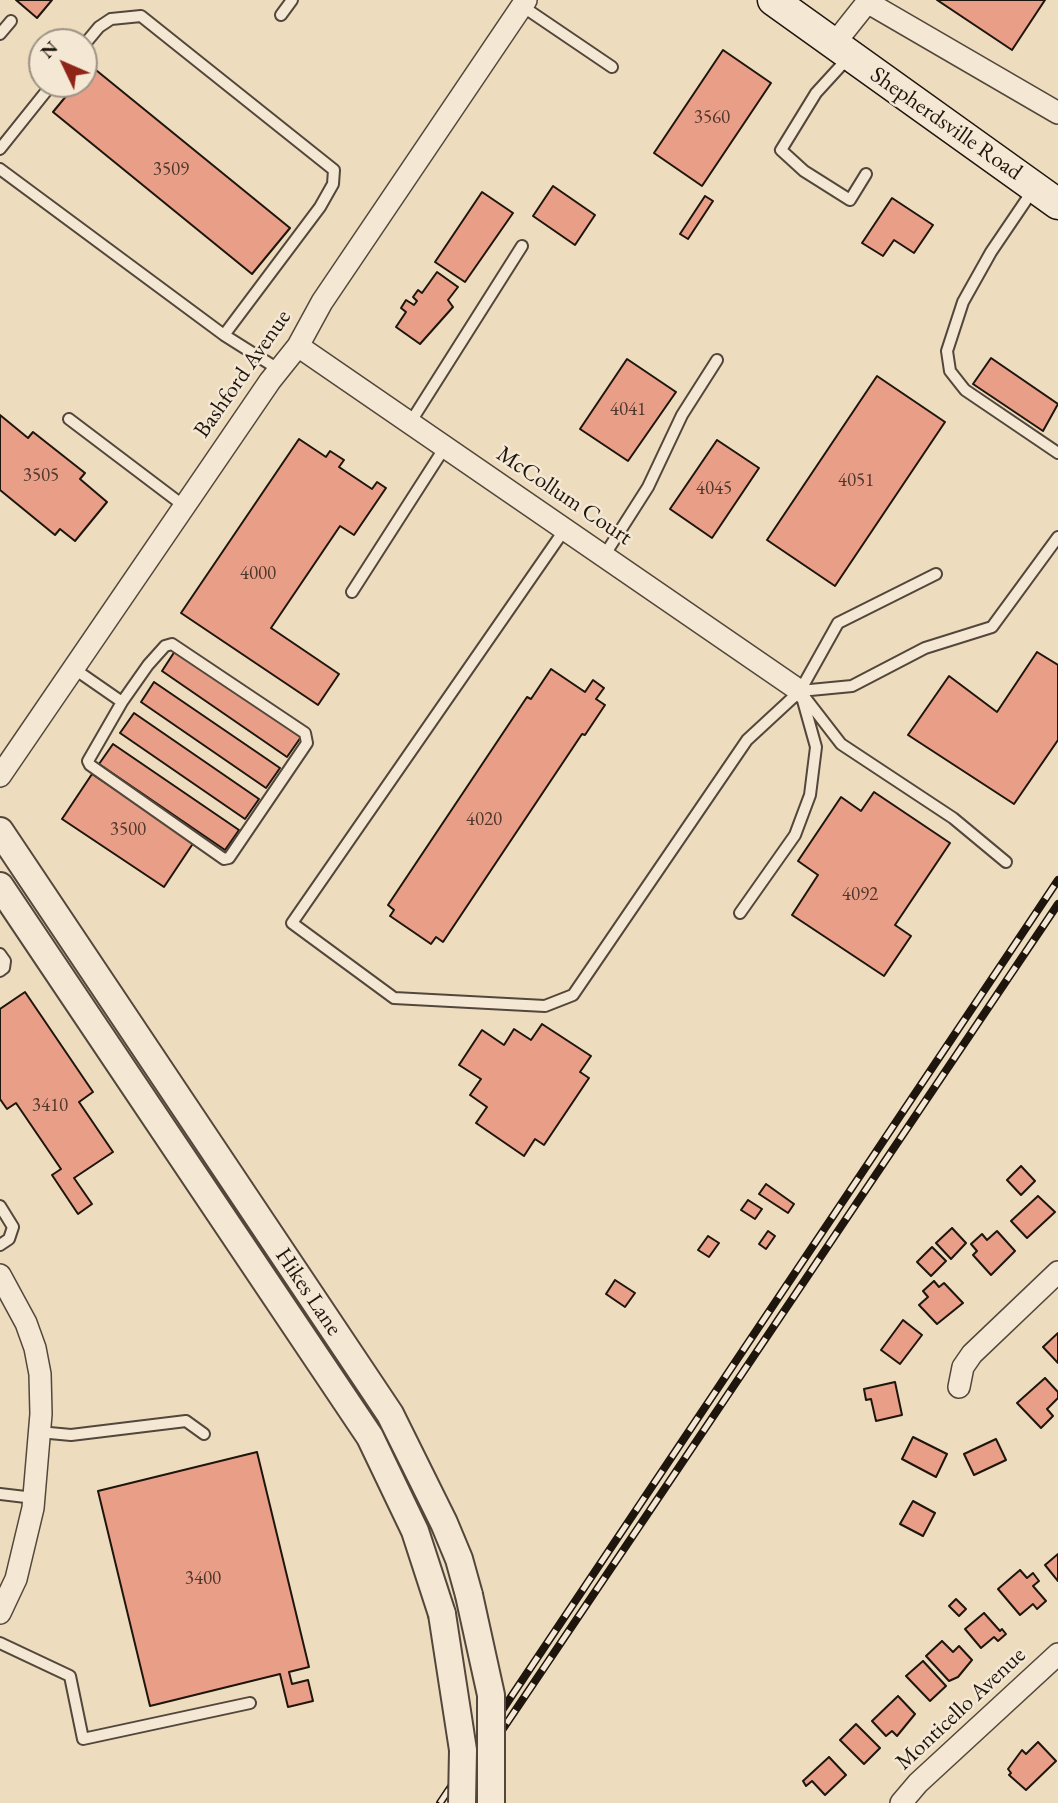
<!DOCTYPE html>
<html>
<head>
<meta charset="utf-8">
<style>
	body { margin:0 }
	#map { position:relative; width:1058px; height:1803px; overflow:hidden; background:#eedcbf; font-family:"EB Garamond",serif }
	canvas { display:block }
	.north { position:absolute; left:28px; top:28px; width:70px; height:70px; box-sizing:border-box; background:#f4e8d5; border:2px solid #9e9485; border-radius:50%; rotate:314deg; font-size:19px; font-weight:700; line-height:28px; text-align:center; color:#1e150d }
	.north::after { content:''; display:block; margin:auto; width:24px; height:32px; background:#8f2418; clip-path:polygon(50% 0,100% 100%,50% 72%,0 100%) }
</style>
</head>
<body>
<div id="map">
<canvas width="1058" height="1803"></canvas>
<div class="north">N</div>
</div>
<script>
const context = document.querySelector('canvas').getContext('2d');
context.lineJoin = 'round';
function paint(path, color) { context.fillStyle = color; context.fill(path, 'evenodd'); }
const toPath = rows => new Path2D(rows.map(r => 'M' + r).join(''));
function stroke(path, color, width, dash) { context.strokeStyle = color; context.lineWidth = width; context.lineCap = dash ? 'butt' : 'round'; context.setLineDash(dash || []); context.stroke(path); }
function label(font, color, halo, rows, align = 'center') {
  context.font = font + ' "EB Garamond",serif'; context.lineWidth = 5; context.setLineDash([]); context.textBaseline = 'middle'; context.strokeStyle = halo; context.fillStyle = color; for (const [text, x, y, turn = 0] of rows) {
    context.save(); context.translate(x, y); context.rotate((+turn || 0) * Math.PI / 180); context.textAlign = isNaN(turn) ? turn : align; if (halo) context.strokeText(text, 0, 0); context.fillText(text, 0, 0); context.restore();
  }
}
const building = toPath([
	[16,0,52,0,37,18,16,0],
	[937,0,1045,0,1012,50,937,0],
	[723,50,771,83,702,186,654,153,723,50],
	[91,66,290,228,252,274,53,112,76,84,84,84,84,74,91,66],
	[553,186,595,215,575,245,533,216,553,186],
	[482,192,513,213,465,282,435,262,482,192],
	[705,196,713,201,688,239,680,234,705,196],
	[892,198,933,225,914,253,894,240,883,256,862,243,892,198],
	[437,272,458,287,448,300,453,307,420,344,396,327,406,312,401,308,406,300,414,305,417,301,413,297,418,290,422,293,437,272],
	[991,358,1058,404,1043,431,973,384,991,358],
	[627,359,676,392,628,461,580,429,627,359],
	[877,376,945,422,835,586,767,540,877,376],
	[0,415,28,438,33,432,85,473,80,479,107,502,75,541,60,529,55,535,0,490,0,415],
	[299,439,326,457,330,451,344,460,339,467,372,489,377,482,386,488,354,535,340,526,271,628,339,674,318,705,181,613,299,439],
	[717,440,759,468,712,538,670,509,717,440],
	[175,651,301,737,287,757,162,671,175,651],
	[1037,652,1058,665,1058,740,1014,804,908,735,949,676,997,712,1037,652],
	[551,669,585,692,593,680,604,688,596,699,605,705,585,735,582,734,443,942,436,937,431,944,390,916,394,910,388,905,527,697,531,699,551,669],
	[154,682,280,768,266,788,141,702,154,682],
	[134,713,259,799,245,819,120,733,134,713],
	[113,744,239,830,225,850,99,764,113,744],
	[92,774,194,842,164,887,62,819,92,774],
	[874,792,950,843,895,925,911,936,884,976,792,915,818,875,798,861,841,797,861,811,874,792],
	[25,992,93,1092,79,1102,113,1152,74,1178,92,1204,78,1214,52,1175,61,1169,16,1103,7,1109,0,1099,0,1009,25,992],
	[542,1024,591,1056,580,1072,589,1078,544,1145,535,1139,524,1156,476,1123,487,1107,470,1095,481,1079,459,1065,482,1030,504,1045,514,1029,531,1040,542,1024],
	[1021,1166,1035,1181,1021,1195,1007,1180,1021,1166],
	[766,1184,794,1204,788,1213,759,1194,766,1184],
	[1038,1196,1055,1212,1027,1238,1011,1221,1038,1196],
	[748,1200,762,1209,755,1219,741,1210,748,1200],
	[952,1228,966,1243,951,1259,936,1243,952,1228],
	[768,1231,775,1236,766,1249,759,1244,768,1231],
	[997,1231,1015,1251,991,1275,973,1255,977,1251,971,1244,982,1234,987,1240,997,1231],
	[708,1236,719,1243,709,1257,698,1250,708,1236],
	[932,1247,946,1261,931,1276,917,1262,932,1247],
	[615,1280,635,1293,625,1307,606,1294,615,1280],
	[934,1281,939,1287,944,1283,963,1303,937,1324,919,1305,928,1297,923,1291,934,1281],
	[903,1320,922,1335,900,1364,881,1350,903,1320],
	[1058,1333,1058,1363,1043,1347,1058,1333],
	[1045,1378,1058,1392,1058,1398,1047,1409,1053,1416,1041,1428,1017,1403,1045,1378],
	[895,1382,902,1415,876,1421,871,1399,866,1400,864,1389,895,1382],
	[913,1437,947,1454,936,1477,902,1459,913,1437],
	[996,1439,1006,1460,974,1475,964,1454,996,1439],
	[257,1452,309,1667,289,1672,292,1684,308,1680,313,1701,288,1707,280,1674,150,1706,98,1491,257,1452],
	[913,1501,935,1513,923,1536,900,1524,913,1501],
	[1058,1554,1058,1581,1045,1565,1058,1554],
	[1020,1570,1027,1578,1033,1573,1039,1581,1033,1586,1046,1601,1037,1609,1033,1604,1020,1615,998,1589,1020,1570],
	[956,1599,966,1609,959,1616,949,1606,956,1599],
	[984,1613,1000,1631,1002,1629,1006,1634,998,1641,994,1637,981,1648,965,1629,984,1613],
	[942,1641,953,1652,959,1646,972,1660,958,1677,949,1681,926,1656,942,1641],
	[923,1661,946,1686,930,1701,906,1676,923,1661],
	[898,1696,915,1714,897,1736,892,1731,886,1736,872,1721,898,1696],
	[856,1724,880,1748,864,1764,840,1740,856,1724],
	[1038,1742,1056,1761,1026,1790,1009,1775,1011,1773,1008,1769,1022,1750,1026,1754,1038,1742],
	[829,1757,846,1775,825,1795,812,1781,806,1786,803,1781,829,1757]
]);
const service = toPath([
	[522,6,612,67],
	[281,15,292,0],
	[0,34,11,21],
	[84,45,99,27,111,19,141,16,334,170,333,184,320,207,224,335],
	[848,58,816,93,781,150,804,171,850,200,866,174],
	[0,149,52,84],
	[0,169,224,335,278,369],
	[1033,190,991,252,963,302,947,351,950,371,965,390,1058,453],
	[69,419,184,506],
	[410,423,522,246],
	[565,529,292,923,394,998,545,1006,573,995,747,740,800,691,838,623,936,574],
	[604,556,648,487,682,415,717,360],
	[352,592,445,447],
	[73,668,122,702,88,761,90,765,224,859,229,858,307,743,305,733,172,644,165,646,148,665,122,702],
	[800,691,852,686,925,648,992,627,1058,537],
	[800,691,841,744,953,818,1006,862],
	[740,913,795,835,810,795,816,747,802,697],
	[0,954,5,961,4,968,0,971],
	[0,1206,13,1227,9,1239,0,1245],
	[39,1432,71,1435,186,1421,204,1434],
	[0,1494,34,1498],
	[0,1643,70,1676,83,1739,250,1703]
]);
const minor = toPath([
	[867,2,1058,113],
	[834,44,869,0],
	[298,346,800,691],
	[0,776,270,381,298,346,322,302,526,0],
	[0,1275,26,1323,35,1348,40,1374,41,1414,33,1508,16,1579,0,1613],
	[959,1387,963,1367,972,1354,1058,1272],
	[901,1803,918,1783,1058,1654]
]);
const tertiary = toPath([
	[0,831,390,1414,444,1523,459,1559,469,1595],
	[0,886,370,1437,415,1531,442,1614]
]);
const secondary = toPath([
	[773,0,1058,204]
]);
const rail = toPath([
	[440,1803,1058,880],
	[453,1803,1058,904]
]);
const tertiaryBridge = toPath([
	[469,1595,491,1695,491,1803],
	[442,1614,463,1750,462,1803]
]);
const numberNames = [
	["3560",712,118],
	["3509",171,170],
	["4041",628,410],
	["3505",41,476],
	["4051",856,481],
	["4045",714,489],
	["4000",258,574],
	["4020",484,820],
	["3500",128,830],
	["4092",860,895],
	["3410",50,1106],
	["3400",203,1579]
];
const streetNames = [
	["Shepherdsville Road",946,124,35],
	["Bashford Avenue",243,374,-55],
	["McCollum Court",564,496,34],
	["Hikes Lane",308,1292,56],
	["Monticello Avenue",961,1709,-43]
];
paint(building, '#e89e87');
stroke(building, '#1e150d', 2);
stroke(service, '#52473a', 14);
stroke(minor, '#52473a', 24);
stroke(tertiary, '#52473a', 30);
stroke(secondary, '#1e150d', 33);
stroke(service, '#f4e8d5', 10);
stroke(minor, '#f4e8d5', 21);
stroke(tertiary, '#f4e8d5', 26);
stroke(secondary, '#f4e8d5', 30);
stroke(rail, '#1e150d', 8);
stroke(rail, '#f4e8d5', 5, [16]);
stroke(tertiaryBridge, '#52473a', 30, []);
stroke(tertiaryBridge, '#f4e8d5', 26);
label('19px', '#50372c', null, numberNames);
label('23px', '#1e150d', '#f4e8d5', streetNames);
</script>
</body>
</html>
